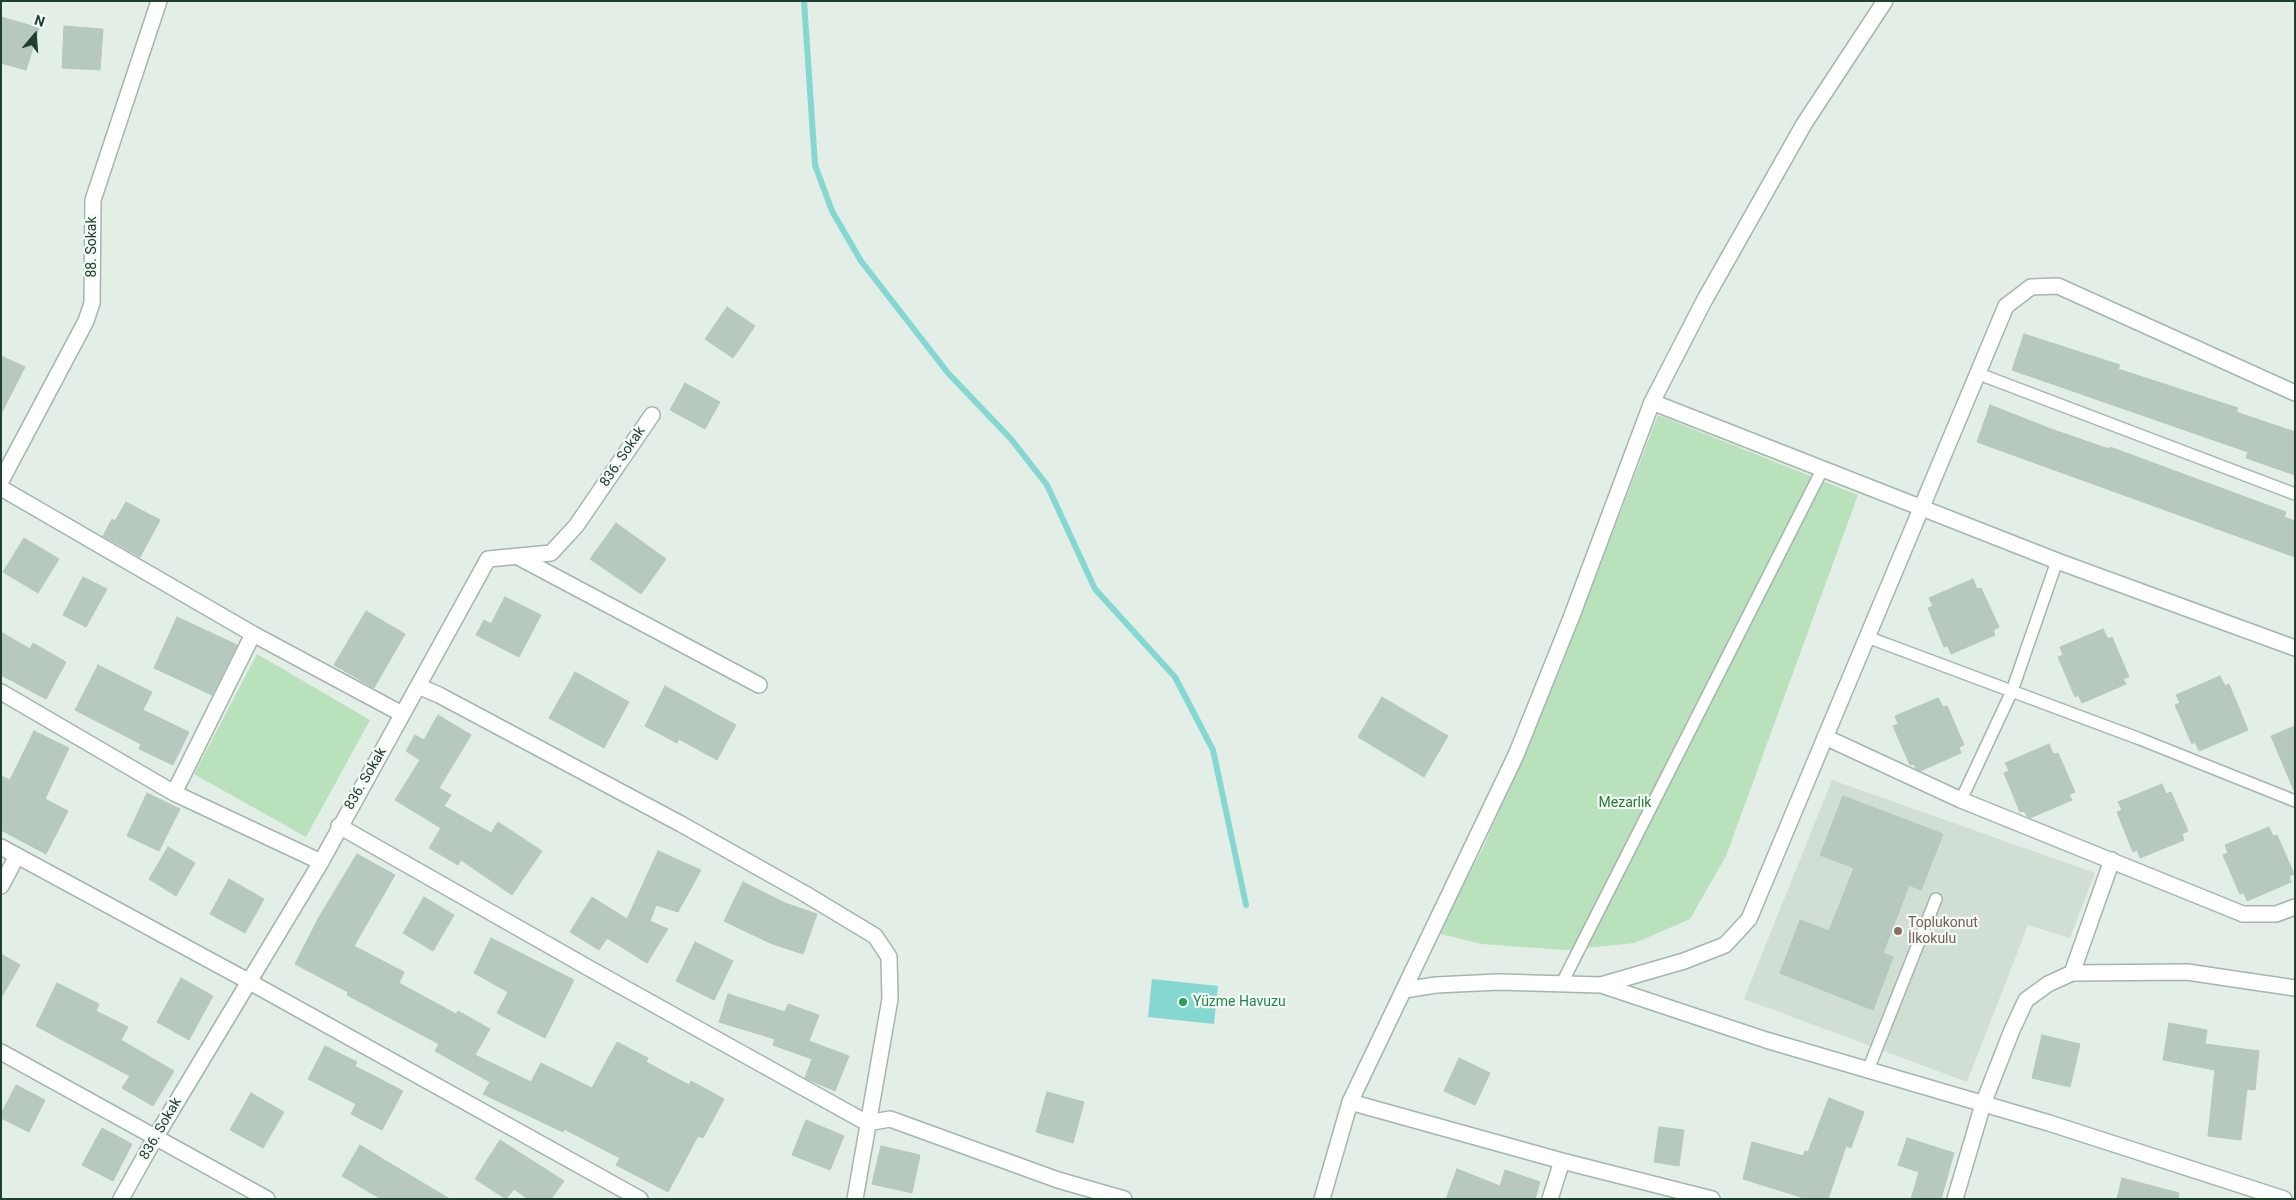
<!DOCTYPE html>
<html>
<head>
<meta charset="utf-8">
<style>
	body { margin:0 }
	#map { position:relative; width:2296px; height:1200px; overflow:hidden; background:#e2eee6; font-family:Roboto,sans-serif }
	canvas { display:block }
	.frame { position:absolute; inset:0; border:2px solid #204030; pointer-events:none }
	.north { position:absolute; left:10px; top:10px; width:50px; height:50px; -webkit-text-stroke:4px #f3faf5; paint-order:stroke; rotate:18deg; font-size:14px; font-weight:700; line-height:20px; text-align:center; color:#204030 }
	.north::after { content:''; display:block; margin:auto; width:18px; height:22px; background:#204030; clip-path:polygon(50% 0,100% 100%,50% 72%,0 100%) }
</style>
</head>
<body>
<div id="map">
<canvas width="2296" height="1200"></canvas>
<div class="frame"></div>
<div class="north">N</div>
</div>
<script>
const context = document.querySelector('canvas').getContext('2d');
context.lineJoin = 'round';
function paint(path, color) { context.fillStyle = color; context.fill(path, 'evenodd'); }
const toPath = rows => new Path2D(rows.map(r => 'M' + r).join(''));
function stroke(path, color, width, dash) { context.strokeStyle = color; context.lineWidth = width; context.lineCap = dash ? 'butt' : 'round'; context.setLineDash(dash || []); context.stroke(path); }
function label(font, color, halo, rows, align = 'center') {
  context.font = font + ' Roboto,sans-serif'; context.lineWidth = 4.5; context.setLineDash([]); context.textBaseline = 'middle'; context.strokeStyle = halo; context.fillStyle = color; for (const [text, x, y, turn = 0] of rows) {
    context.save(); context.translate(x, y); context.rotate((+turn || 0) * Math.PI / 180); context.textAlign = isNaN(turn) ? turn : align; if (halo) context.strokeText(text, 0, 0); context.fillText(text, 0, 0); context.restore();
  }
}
const built = toPath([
	[1832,780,2095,873,2070,938,2028,925,1967,1082,1744,999]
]);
const green = toPath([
	[1658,415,1858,495,1726,856,1690,919,1635,943,1565,950,1482,944,1437,933,1484,846,1560,670],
	[257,654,370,720,306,837,194,774]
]);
const water = toPath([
	[1152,979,1218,986,1214,1024,1148,1017]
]);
const stream = toPath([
	[804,1,815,165,832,211,861,261,948,373,1011,439,1047,485,1095,589,1175,677,1213,750,1246,905]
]);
const building = toPath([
	[1,17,39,28,26,70,1,63,1,17],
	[64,26,103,29,100,70,62,68,64,26],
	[727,307,755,326,733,358,705,339,727,307],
	[2024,334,2120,365,2118,369,2238,408,2236,412,2295,432,2295,475,2246,458,2248,452,2012,370,2024,334],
	[1,356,25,367,1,414,1,356],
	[685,383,720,402,705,429,670,410,685,383],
	[1990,405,2051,429,2109,449,2110,447,2286,512,2284,517,2295,521,2295,557,1977,442,1990,405],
	[126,502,160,520,140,557,103,536,112,519,115,521,126,502],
	[616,523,666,559,641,594,590,559,616,523],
	[24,538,59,559,38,593,3,572,24,538],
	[83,577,107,589,86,627,63,615,83,577],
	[1973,579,1977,589,1981,588,1999,627,1993,630,1995,635,1951,654,1948,646,1944,647,1928,608,1933,606,1929,598,1973,579],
	[505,597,541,615,519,657,476,635,484,620,491,624,505,597],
	[366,611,405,634,374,688,334,665,366,611],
	[177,617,237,645,212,695,154,668,177,617],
	[2103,629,2108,639,2112,637,2129,677,2123,679,2126,684,2082,703,2078,695,2075,697,2058,657,2063,655,2060,647,2103,629],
	[1,632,30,649,33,643,66,662,46,699,1,675,1,632],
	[98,665,152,692,143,710,189,732,173,765,139,749,141,744,75,710,98,665],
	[575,672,629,702,604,748,549,718,575,672],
	[2220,676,2225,686,2229,684,2248,730,2199,751,2195,742,2192,744,2175,705,2180,703,2176,695,2220,676],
	[665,686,736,725,717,760,679,739,677,743,645,726,665,686],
	[1382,697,1448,736,1424,777,1358,737,1382,697],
	[1938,698,1943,707,1947,706,1964,745,1959,747,1961,753,1920,771,1916,769,1914,764,1910,765,1893,726,1898,724,1895,716,1938,698],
	[438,715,471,735,439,788,451,795,444,806,491,833,498,822,542,851,512,895,461,860,458,865,429,848,441,828,395,800,420,760,406,751,415,735,424,740,438,715],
	[2295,726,2295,793,2271,736,2295,726],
	[34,731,69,748,45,799,68,811,46,854,1,830,1,776,10,780,34,731],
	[2049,744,2053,754,2058,753,2075,792,2069,795,2072,800,2030,818,2027,816,2024,811,2020,812,2004,773,2009,771,2005,763,2049,744],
	[2162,784,2166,794,2171,792,2188,831,2182,834,2184,840,2140,858,2137,850,2133,852,2117,812,2122,810,2118,802,2162,784],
	[147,793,180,809,159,851,127,836,147,793],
	[1843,796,1943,834,1921,890,1909,885,1883,953,1893,957,1873,1010,1780,973,1800,920,1829,931,1854,868,1820,855,1843,796],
	[2269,827,2273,836,2277,835,2294,874,2289,876,2291,882,2247,901,2244,893,2240,894,2223,855,2228,853,2225,845,2269,827],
	[168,847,195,863,176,896,149,879,168,847],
	[658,851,701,870,678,912,656,905,650,921,668,929,647,963,607,938,599,950,570,932,592,897,627,919,658,851],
	[357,854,395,875,354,946,404,972,399,983,456,1014,458,1011,490,1029,475,1055,531,1082,541,1063,592,1088,617,1042,648,1058,646,1062,689,1085,691,1081,724,1099,703,1138,698,1136,668,1192,616,1165,620,1158,564,1129,563,1132,483,1094,490,1082,435,1051,439,1044,347,995,348,992,295,964,319,917,357,854],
	[229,879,264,899,245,933,210,914,229,879],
	[743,882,785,903,817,914,803,954,770,943,724,921,743,882],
	[424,897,454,915,433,951,403,933,424,897],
	[491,938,574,980,545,1038,497,1013,508,992,474,973,491,938],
	[695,942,733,961,714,1000,676,981,695,942],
	[1,954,20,965,1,998,1,954],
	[181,978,213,996,189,1040,157,1022,181,978],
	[57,983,99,1004,96,1011,128,1027,121,1040,174,1071,153,1106,122,1088,130,1076,36,1026,57,983],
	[728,994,785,1012,788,1004,819,1015,809,1041,849,1056,835,1091,805,1078,812,1059,773,1045,775,1039,719,1022,728,994],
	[2169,1023,2207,1030,2205,1044,2259,1051,2255,1090,2247,1089,2241,1140,2208,1136,2215,1070,2163,1060,2169,1023],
	[2042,1035,2080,1044,2070,1087,2032,1078,2042,1035],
	[325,1046,357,1062,355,1066,403,1091,382,1130,351,1114,356,1104,308,1079,325,1046],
	[1459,1058,1490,1073,1475,1105,1444,1091,1459,1058],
	[16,1085,45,1100,29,1132,1,1118,1,1114,16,1085],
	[1047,1092,1084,1102,1073,1143,1036,1132,1047,1092],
	[251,1093,284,1112,263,1148,230,1130,251,1093],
	[1829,1098,1864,1112,1851,1148,1846,1146,1828,1199,1807,1199,1743,1179,1752,1142,1803,1156,1805,1151,1808,1152,1829,1098],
	[806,1120,844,1136,830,1170,792,1155,806,1120],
	[1659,1127,1684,1130,1679,1166,1654,1162,1659,1127],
	[102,1128,132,1144,113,1181,82,1165,102,1128],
	[1907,1138,1954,1153,1941,1199,1911,1199,1919,1172,1898,1165,1907,1138],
	[500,1140,564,1181,551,1199,528,1199,514,1189,506,1199,475,1179,500,1140],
	[360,1145,386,1161,450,1199,381,1199,342,1176,360,1145],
	[881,1146,920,1155,912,1193,872,1184,881,1146],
	[1457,1169,1500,1186,1505,1170,1540,1182,1535,1199,1446,1199,1457,1169],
	[2122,1178,2179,1193,2178,1199,2117,1199,2122,1178]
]);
const service = toPath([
	[1979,374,2295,494],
	[1867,637,2140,739,2295,801],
	[1961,800,2012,691,2057,561],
	[1562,983,1822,470],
	[1868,1070,1936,899]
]);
const minor = toPath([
	[1652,402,2057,561,2295,648],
	[1,481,86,321,92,303,93,200,159,1],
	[1,488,253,634,402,714],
	[520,558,759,685],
	[418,686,439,695,681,824,802,892,875,936,889,957,890,999,855,1199],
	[1,692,174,793,321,862],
	[1825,737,1961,800,2243,914,2276,914,2295,907],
	[174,793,253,634],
	[339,826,594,971,867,1123,890,1119,1058,1180,1124,1199],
	[1,847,248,981,640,1199],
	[1,886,17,856],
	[2072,973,2112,860],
	[1601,985,1766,1040,2049,1123,2284,1199],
	[1404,990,1436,985,1498,982,1601,985,1684,961,1725,945,1749,919,2006,306,2031,287,2058,286,2295,393],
	[1,1052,267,1199],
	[1350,1102,1562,1161,1712,1199],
	[121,1199,155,1138,321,862,488,559,551,553,576,526,652,415],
	[1550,1199,1562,1161],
	[1955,1199,1983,1104,2012,1030,2026,1000,2048,984,2072,973,2187,972,2295,988]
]);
const tertiary = toPath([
	[1322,1199,1350,1102,1516,755,1571,618,1652,402,1704,301,1804,124,1885,1]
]);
const markers = [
	[1898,931,5,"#8d6e63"],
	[1183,1002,5,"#2e9e5b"]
];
const streetNames = [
	["88. Sokak",92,247,-90],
	["836. Sokak",623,457,-56],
	["836. Sokak",366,779,-60],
	["836. Sokak",161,1129,-60]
];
const parkNames = [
	["Mezarlık",1625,803]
];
const educationNames = [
	["Toplukonut",1908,923],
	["İlkokulu",1908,939]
];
const leisureNames = [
	["Yüzme Havuzu",1193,1002]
];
paint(built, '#d0ded4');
paint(green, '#b9e1bb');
paint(water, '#85d8d2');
stroke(stream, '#85d8d2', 6);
paint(building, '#b7c9be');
stroke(building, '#b4c8bb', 1);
stroke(service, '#a4b6ac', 14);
stroke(minor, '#a4b6ac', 18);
stroke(tertiary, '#a4b6ac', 18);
stroke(service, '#fff', 11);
stroke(minor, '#fff', 15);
stroke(tertiary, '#fff', 15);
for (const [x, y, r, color] of markers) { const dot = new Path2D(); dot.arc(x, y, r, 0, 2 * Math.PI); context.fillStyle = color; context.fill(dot); stroke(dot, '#f3faf5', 2); }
label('14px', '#204030', '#f3faf5', streetNames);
label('14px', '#267b34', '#f3faf5', parkNames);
label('14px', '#785e54', '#f3faf5', educationNames, 'left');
label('14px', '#27864d', '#f3faf5', leisureNames, 'left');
</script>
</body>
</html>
